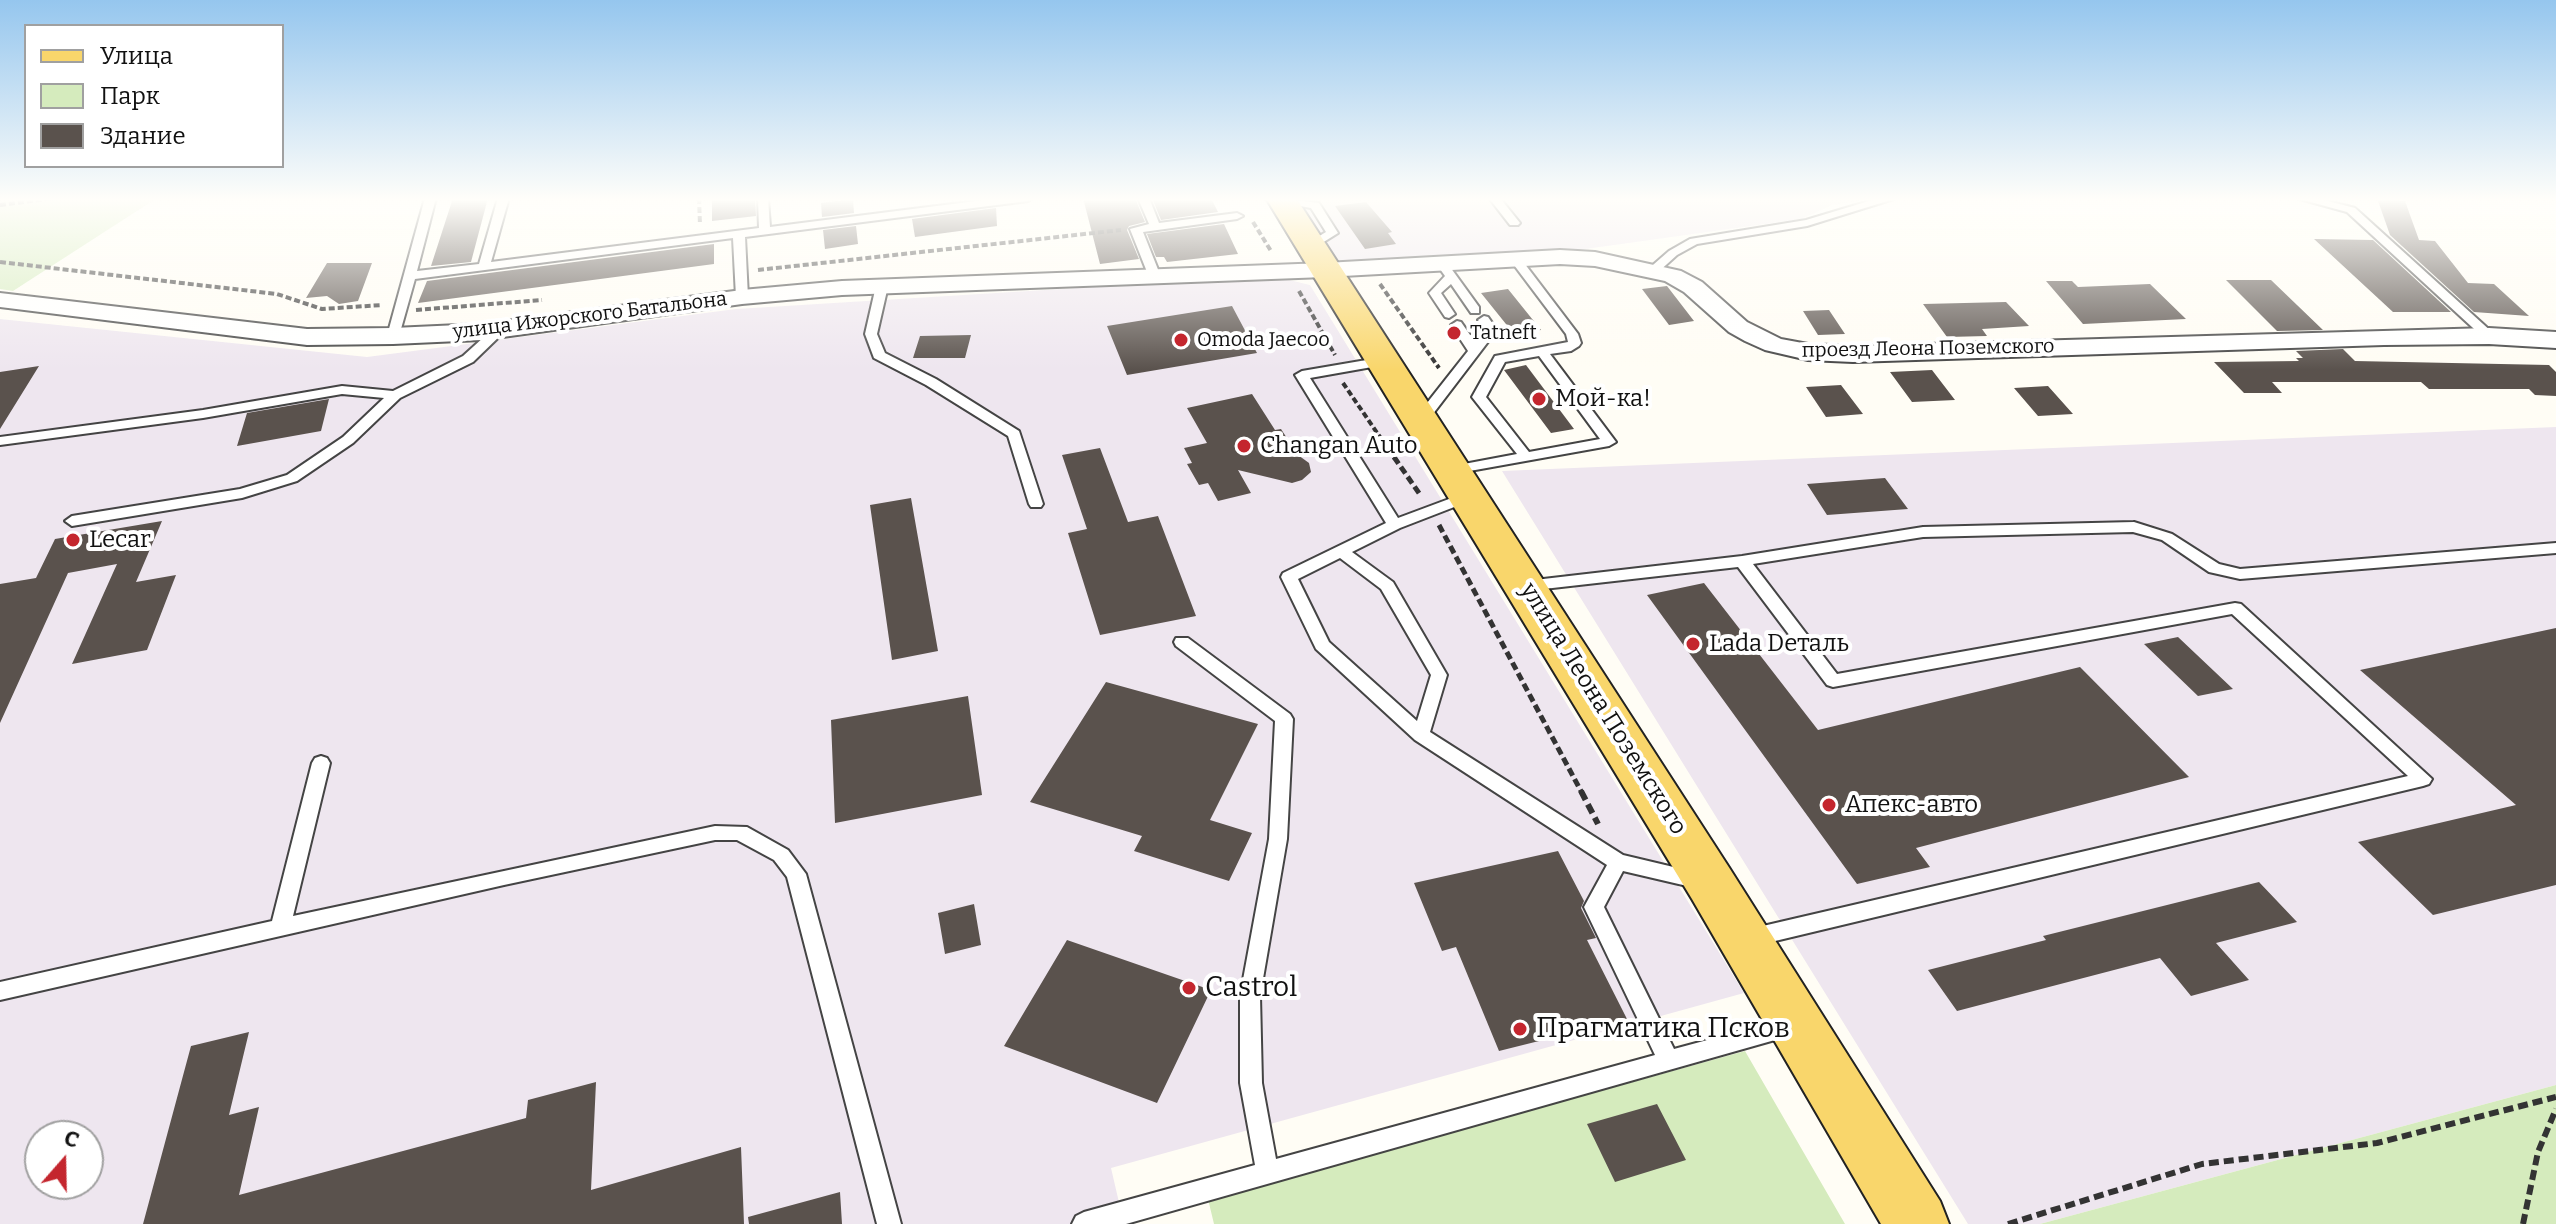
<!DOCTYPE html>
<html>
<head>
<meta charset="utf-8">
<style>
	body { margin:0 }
	#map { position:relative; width:2556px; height:1224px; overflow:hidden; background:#fffdf5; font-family:Bitter,serif }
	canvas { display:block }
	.legend { position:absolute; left:24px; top:24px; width:260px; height:144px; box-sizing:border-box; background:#fff; border:2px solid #a0a0a0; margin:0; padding:10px 14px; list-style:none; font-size:24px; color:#111 }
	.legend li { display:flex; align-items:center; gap:16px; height:40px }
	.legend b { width:40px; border:2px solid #a0a0a0 }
	.north { position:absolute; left:24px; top:1120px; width:80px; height:80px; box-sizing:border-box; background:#fff; border:2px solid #a0a0a0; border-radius:50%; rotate:20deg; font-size:22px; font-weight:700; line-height:32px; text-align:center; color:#111 }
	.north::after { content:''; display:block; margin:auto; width:28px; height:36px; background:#c4262e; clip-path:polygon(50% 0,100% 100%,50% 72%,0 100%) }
</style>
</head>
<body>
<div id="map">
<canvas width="2556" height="1224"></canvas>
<ul class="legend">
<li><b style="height:10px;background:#f9d66b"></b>Улица</li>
<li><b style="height:22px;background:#d5ebbd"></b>Парк</li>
<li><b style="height:22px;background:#5a524d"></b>Здание</li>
</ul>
<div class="north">С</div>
</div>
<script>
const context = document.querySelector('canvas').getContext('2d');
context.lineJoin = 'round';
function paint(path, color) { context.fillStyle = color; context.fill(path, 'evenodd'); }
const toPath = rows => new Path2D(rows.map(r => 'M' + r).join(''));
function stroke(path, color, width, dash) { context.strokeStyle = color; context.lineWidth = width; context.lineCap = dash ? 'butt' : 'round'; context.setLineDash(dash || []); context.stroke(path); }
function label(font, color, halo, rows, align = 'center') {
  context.font = font + ' Bitter,serif'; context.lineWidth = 8; context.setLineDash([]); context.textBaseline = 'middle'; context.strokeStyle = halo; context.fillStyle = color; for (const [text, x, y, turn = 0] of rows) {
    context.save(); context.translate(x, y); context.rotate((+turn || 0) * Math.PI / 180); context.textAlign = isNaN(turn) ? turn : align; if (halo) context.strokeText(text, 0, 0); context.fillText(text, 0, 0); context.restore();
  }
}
const industrial = toPath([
	[1296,198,1875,198,1832,205,1801,219,1578,250,1337,261],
	[1273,276,1310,285,1744,993,1111,1168,1124,1224,0,1224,0,319,367,357,736,309],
	[40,1136,88,1136,88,1184,40,1184],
	[2556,427,2556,1085,2040,1224,1968,1224,1502,471]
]);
const green = toPath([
	[157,198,13,291,0,289,0,199],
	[1745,1051,1845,1224,1214,1224,1208,1199],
	[2556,1085,2556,1224,2040,1224]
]);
const building = toPath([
	[453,198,488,198,471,262,431,266],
	[712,198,755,198,756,216,712,221],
	[1083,198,1135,198,1145,222,1129,226,1127,230,1139,259,1100,264],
	[1152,198,1211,198,1218,212,1161,220],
	[2377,198,2405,201,2419,240,2435,241,2468,283,2494,284,2529,316,2474,312,2390,235],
	[853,199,854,213,822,217,821,203],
	[1366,202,1392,232,1388,233,1396,244,1365,249,1335,206],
	[996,208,997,226,915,237,912,219],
	[1224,224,1238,254,1167,262,1164,257,1156,257,1147,234],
	[856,226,858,244,825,249,823,230],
	[2314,239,2373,240,2451,312,2393,312],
	[714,244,714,264,418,303,427,281],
	[327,263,372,263,358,301,339,304,327,296,306,298],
	[2226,280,2271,280,2323,330,2277,331],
	[2046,281,2072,281,2078,287,2150,284,2186,319,2083,324],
	[1667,286,1694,321,1669,325,1642,289],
	[1508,289,1541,330,1514,334,1481,293],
	[2006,302,2029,326,1982,329,1987,336,1947,337,1923,304],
	[1232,306,1257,353,1127,375,1107,326],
	[1829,310,1845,334,1818,335,1803,311],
	[971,335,965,358,913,358,920,336],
	[2343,349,2355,361,2549,365,2556,372,2556,396,2535,395,2529,389,2429,389,2421,382,2272,382,2282,393,2244,393,2214,362,2299,361,2296,358,2303,358,2296,351],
	[1526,365,1574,429,1551,433,1504,370],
	[39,366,0,429,0,372],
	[1932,370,1955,400,1912,402,1890,372],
	[1841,385,1863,414,1826,417,1806,387],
	[2048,386,2073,414,2038,416,2014,388],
	[1252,394,1275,430,1281,429,1298,455,1309,463,1311,472,1302,480,1292,483,1238,470,1251,493,1218,501,1208,483,1199,485,1187,464,1192,463,1184,448,1207,443,1187,408],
	[329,399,321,431,237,446,247,413],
	[1100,448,1128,522,1158,516,1196,616,1100,635,1068,533,1087,529,1062,455],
	[1885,478,1908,509,1827,515,1807,484],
	[911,498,938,651,892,660,870,505],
	[162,521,136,582,176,575,147,650,72,664,117,564,68,573,0,723,0,584,36,578,55,539],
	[1704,583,1818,730,2080,667,2189,777,1916,848,1930,867,1857,884,1647,595],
	[2556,628,2556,885,2433,915,2358,842,2516,805,2360,670],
	[2178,637,2233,689,2198,696,2144,644],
	[1106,682,1258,724,1210,820,1252,833,1229,881,1134,851,1142,836,1030,802],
	[968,696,982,795,835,823,831,720],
	[1558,851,1584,901,1581,908,1596,938,1587,940,1627,1019,1499,1051,1456,947,1442,951,1414,883],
	[2259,882,2297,922,2216,943,2249,980,2191,996,2160,958,1957,1011,1928,970,2046,940,2043,936],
	[974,904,981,945,945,954,938,913],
	[1067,940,1211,990,1157,1103,1004,1046],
	[249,1032,229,1115,259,1107,239,1195,526,1118,528,1100,596,1082,591,1190,741,1147,744,1224,143,1224,191,1046],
	[1657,1104,1686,1160,1615,1182,1587,1124],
	[840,1192,842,1224,749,1224,748,1217]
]);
const pathFar2 = toPath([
	[699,198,700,225],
	[0,205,55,198],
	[1253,222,1271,251],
	[0,262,277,294,322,309,382,305],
	[758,270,1121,230],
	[1380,284,1439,368],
	[1299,291,1335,355],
	[416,310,542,300],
	[1343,383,1395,459]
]);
const pathFar1 = toPath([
	[1394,457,1421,496],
	[1439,525,1582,793]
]);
const path = toPath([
	[1581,791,1598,824],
	[2008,1224,2202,1164,2377,1143,2556,1097],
	[2523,1224,2538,1152,2556,1109]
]);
const service = toPath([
	[425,198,436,198,417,271,479,264,498,198,509,198,491,262,759,228,758,198,768,198,770,227,1000,198,1033,198,1028,201,745,237,748,297,742,301,736,297,733,238,415,279,399,336,393,340,387,336,425,198],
	[1138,198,1149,198,1159,223,1237,213,1243,216,1237,219,1143,232,1161,277,1155,281,1149,277,1130,229,1149,224,1138,198],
	[1279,198,1319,203,1338,233,1314,248,1306,248,1306,244,1326,232,1311,208,1279,202,1279,198],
	[1489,198,1500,198,1520,223,1518,225,1510,225,1489,198],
	[1879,198,1897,198,1807,226,1697,244,1677,255,1656,274,1652,275,1646,271,1669,251,1690,239,1806,220,1879,198],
	[2296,198,2316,198,2355,208,2493,333,2493,339,2485,339,2347,212,2296,198],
	[1514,254,1518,255,1578,334,1581,343,1579,346,1571,351,1550,354,1616,442,1609,446,1453,474,1448,473,1446,470,1448,467,1517,454,1472,397,1495,356,1568,342,1566,334,1508,257,1514,254],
	[1539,356,1600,439,1529,452,1486,397,1505,362,1539,356],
	[1441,258,1445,260,1479,307,1479,313,1471,313,1451,284,1441,293,1455,314,1449,318,1445,317,1429,293,1445,276,1435,262,1441,258],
	[882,282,888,286,877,334,885,353,936,379,1019,431,1043,504,1041,507,1031,507,1029,504,1008,436,926,385,874,358,865,334,876,286,882,282],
	[1484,316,1488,317,1497,330,1426,423,1416,423,1416,417,1468,351,1451,325,1457,321,1461,322,1475,342,1485,330,1478,320,1484,316],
	[499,326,503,327,503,333,473,362,400,398,353,443,297,481,242,498,72,526,65,521,72,516,240,489,287,475,343,437,384,398,342,394,203,418,0,445,0,437,203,410,342,386,393,391,463,356,495,327,499,326],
	[1384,357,1390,361,1389,364,1310,378,1398,518,1465,493,1470,491,1477,496,1475,499,1400,528,1352,552,1393,582,1447,675,1430,732,1623,855,1707,875,1710,881,1707,887,1700,889,1623,871,1604,907,1674,1049,1789,1018,1796,1020,1800,1027,1796,1034,1789,1036,1126,1224,1072,1224,1076,1216,1084,1212,1255,1165,1240,1083,1240,996,1269,839,1275,721,1176,646,1174,642,1176,638,1188,638,1290,714,1293,719,1287,839,1260,996,1262,1083,1276,1159,1655,1055,1584,907,1607,865,1415,740,1316,649,1281,577,1283,573,1386,523,1295,375,1302,371,1384,357],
	[1340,558,1381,589,1431,675,1417,721,1329,642,1298,579,1340,558],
	[2134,522,2172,534,2219,564,2240,569,2556,543,2556,553,2240,579,2209,572,2162,540,2133,532,1923,537,1753,564,1837,674,2235,603,2241,604,2432,779,2429,784,2423,786,1750,947,1743,944,1740,938,1743,932,1750,929,2408,776,2232,614,1833,687,1827,685,1738,567,1526,591,1518,586,1526,581,1742,556,1923,527,2134,522],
	[321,756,327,758,330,763,293,916,715,826,747,827,788,850,806,874,901,1224,877,1224,787,877,774,860,737,840,715,840,504,885,0,1000,0,982,272,921,312,763,315,758,321,756]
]);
const minor = toPath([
	[1560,250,1595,252,1681,271,1702,282,1747,322,1781,339,1808,344,1853,346,2489,328,2556,332,2556,348,2489,344,2384,345,1853,362,1808,360,1765,350,1745,341,1729,332,1684,292,1665,281,1595,266,1560,264,1325,277,842,295,742,304,481,340,393,344,307,345,0,307,0,293,307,329,393,328,481,324,742,290,842,281,1325,263,1560,250]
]);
const primary = toPath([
	[1266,198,1296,198,1730,869,1940,1201,1949,1224,1881,1224,1692,899,1266,198]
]);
const markers = [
	[1454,333,8,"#c4262e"],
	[1181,340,8,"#c4262e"],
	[1539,399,8,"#c4262e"],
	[1244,446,8,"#c4262e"],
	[73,540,8,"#c4262e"],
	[1693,644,8,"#c4262e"],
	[1829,805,8,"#c4262e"],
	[1189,988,8,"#c4262e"],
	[1520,1029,8,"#c4262e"]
];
const farStreetnames = [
	["улица Ижорского Батальона",590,316,-7],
	["проезд Леона Поземского",1928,349,-1]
];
const farPoinames = [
	["Tatneft",1470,333],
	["Omoda Jaecoo",1197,340]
];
const poiNames = [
	["Мой-ка!",1555,399],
	["Changan Auto",1260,446],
	["Lecar",89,540],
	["Lada Dеталь",1709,644],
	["Апекс-авто",1845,805]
];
const streetNames = [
	["улица Леона Поземского",1603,709,58]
];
const nearPoinames = [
	["Castrol",1205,988],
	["Прагматика Псков",1536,1029]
];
paint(industrial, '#eee6ef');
paint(green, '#d5ebbd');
paint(building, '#5a524d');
stroke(service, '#444', 4);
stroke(minor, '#444', 4);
stroke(primary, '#222', 4);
stroke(pathFar2, '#333', 4, [6, 3]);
stroke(pathFar1, '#333', 5, [8, 4]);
stroke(path, '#333', 6, [10, 5]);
paint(service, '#fff');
paint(minor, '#fff');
paint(primary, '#f9d66b');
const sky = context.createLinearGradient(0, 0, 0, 370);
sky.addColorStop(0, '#95c6ee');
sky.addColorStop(0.54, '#fffefa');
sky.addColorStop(1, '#fffefa00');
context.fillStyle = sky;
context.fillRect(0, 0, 2556, 370);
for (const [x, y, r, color] of markers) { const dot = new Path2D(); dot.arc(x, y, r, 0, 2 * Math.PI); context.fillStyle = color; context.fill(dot); stroke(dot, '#fff', 3); }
label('20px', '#111', '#fff', farStreetnames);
label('20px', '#111', '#fff', farPoinames, 'left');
label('24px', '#111', '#fff', poiNames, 'left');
label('24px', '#111', '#fff', streetNames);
label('28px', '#111', '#fff', nearPoinames, 'left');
</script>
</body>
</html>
